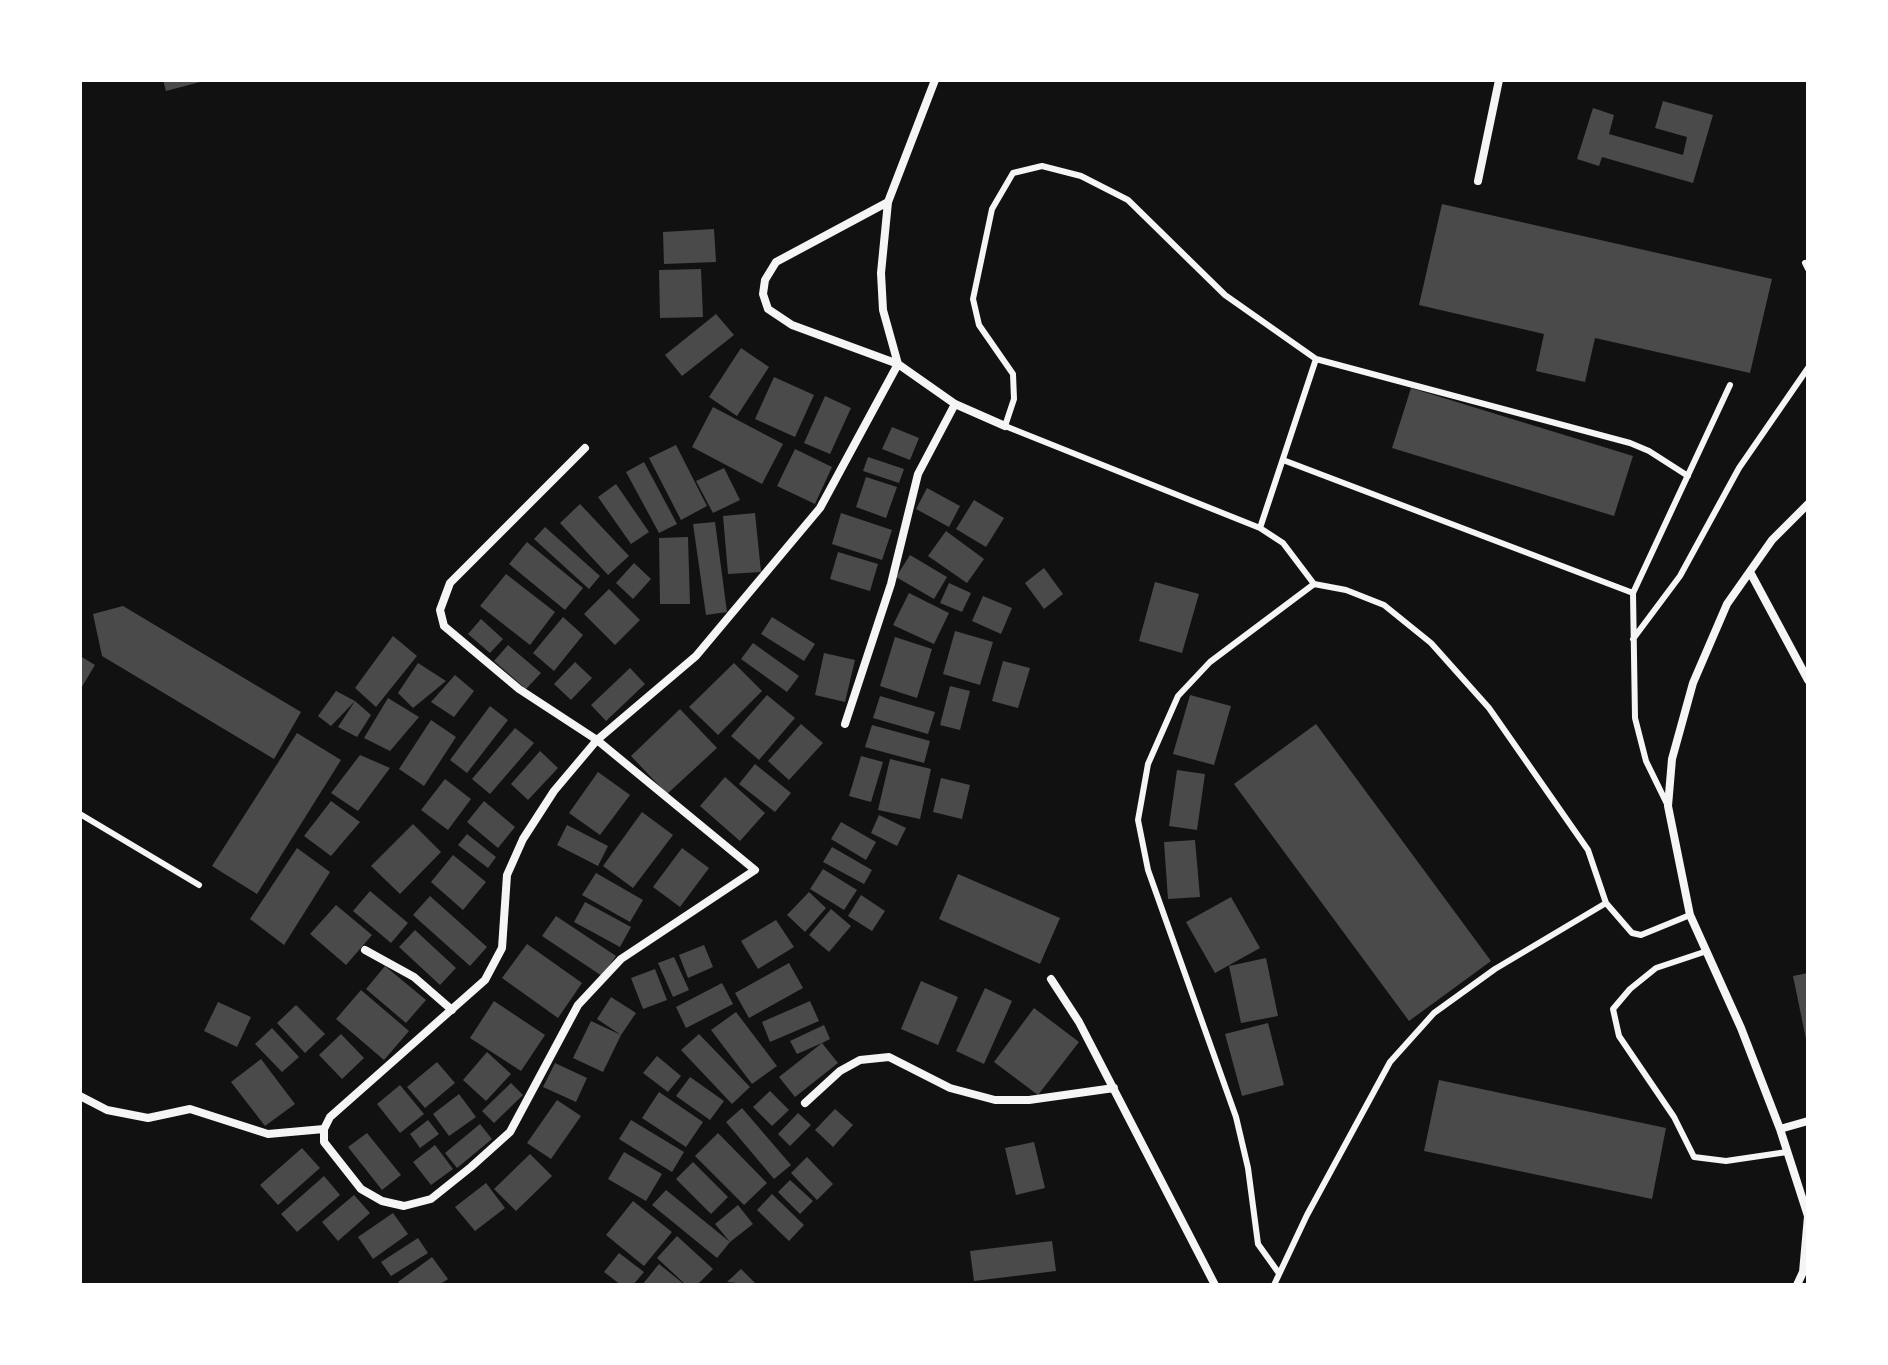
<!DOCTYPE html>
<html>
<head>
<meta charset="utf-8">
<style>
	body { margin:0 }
	#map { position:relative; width:1888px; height:1365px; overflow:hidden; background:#111; font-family:"Space Grotesk",sans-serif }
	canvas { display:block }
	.frame { position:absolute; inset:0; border:82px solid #fff; pointer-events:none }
</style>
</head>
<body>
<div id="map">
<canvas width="1888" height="1365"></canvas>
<div class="frame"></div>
</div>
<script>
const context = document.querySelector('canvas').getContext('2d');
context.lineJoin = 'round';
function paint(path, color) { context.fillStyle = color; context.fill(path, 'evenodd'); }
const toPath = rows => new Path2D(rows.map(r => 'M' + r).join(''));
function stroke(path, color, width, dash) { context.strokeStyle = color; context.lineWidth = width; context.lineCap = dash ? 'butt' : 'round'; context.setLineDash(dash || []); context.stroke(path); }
const building = toPath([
	[163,80,204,80,204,81,166,91],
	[1663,101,1713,115,1693,183,1602,157,1599,166,1577,159,1593,108,1614,115,1609,134,1683,155,1687,137,1655,128],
	[1442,204,1772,279,1750,373,1595,338,1585,382,1536,371,1544,334,1419,305],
	[714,229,716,262,664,264,663,232],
	[701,269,703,317,660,318,659,270],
	[716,314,734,335,682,376,665,355],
	[741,348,769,367,737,416,709,397],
	[774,377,814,395,795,437,755,419],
	[1411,388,1633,456,1614,516,1392,448],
	[825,396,851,408,830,454,804,443],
	[713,407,783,444,762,484,692,447],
	[892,427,919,438,910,460,882,449],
	[676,445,707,506,681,520,649,458],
	[795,449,832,467,815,504,777,486],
	[868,457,904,469,899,483,863,471],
	[644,462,677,524,659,533,626,472],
	[724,468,740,500,713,513,696,481],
	[866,477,897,487,886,518,856,507],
	[616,484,649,532,631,544,598,497],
	[927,488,960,506,949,527,916,509],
	[974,500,1004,518,986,547,956,529],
	[580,504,629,556,608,575,560,523],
	[755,513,761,572,728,574,723,516],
	[841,513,892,530,882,560,832,544],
	[715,522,727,612,706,615,693,524],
	[545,527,600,576,589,589,534,539],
	[946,531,984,559,967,583,928,556],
	[688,537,690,604,660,604,659,538],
	[527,542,583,588,565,610,509,564],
	[838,552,878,564,870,591,830,579],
	[910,555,947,577,934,599,896,577],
	[634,563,651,579,633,599,616,583],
	[1044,568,1063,594,1044,609,1025,583],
	[506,574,555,612,530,645,480,606],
	[1155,582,1199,594,1182,653,1139,641],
	[949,583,971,593,962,612,940,603],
	[609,589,640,620,615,645,584,614],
	[909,593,949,613,934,644,893,625],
	[983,596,1012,608,1001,634,972,621],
	[123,606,301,712,274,759,102,656,93,614],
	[563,617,583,635,554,671,533,653],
	[772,617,815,644,804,661,761,634],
	[481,619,503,639,490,653,468,634],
	[955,631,993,642,980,685,943,674],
	[393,636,417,656,376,707,355,688],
	[895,637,932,649,917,698,880,686],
	[753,643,799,676,787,692,741,659],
	[508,645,541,673,526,689,494,661],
	[824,653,855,660,845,702,815,695],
	[80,656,95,665,80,690],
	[1003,661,1030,668,1018,708,992,701],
	[575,662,592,678,571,700,554,684],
	[418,663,446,681,413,708,398,693],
	[734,663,762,691,718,735,689,707],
	[630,668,645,684,606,721,591,705],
	[455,675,474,691,454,717,431,702],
	[950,686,970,691,960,730,940,725],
	[336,691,355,701,371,715,357,737,338,727,355,701,331,726,318,716],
	[767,695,795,718,759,760,731,736],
	[1190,695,1231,706,1214,765,1173,754],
	[880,696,935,712,928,734,873,718],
	[388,698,419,717,390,751,364,738],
	[490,706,508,720,467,773,450,760],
	[680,709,717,748,667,794,631,756],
	[431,720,456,737,424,786,399,769],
	[801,724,823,743,789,780,768,761],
	[1316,724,1491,961,1409,1021,1234,784],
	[872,725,930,741,924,763,865,747],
	[515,728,534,743,490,794,472,779],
	[297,733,341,760,257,894,212,866],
	[540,751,558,768,528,800,511,784],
	[360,755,390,768,358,811,331,793],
	[861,756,883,762,871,802,849,796],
	[890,759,931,769,920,819,878,810],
	[755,764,791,793,775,812,739,784],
	[1177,770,1205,774,1197,830,1169,826],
	[598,772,630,795,600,835,569,813],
	[725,777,765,813,740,841,700,806],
	[941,778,970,785,962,819,933,812],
	[445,779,471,799,448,830,421,810],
	[331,801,360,822,331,856,304,836],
	[484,801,515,827,498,848,467,822],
	[642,812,673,835,633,888,603,866],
	[879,815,906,828,897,846,871,833],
	[841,822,876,842,866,860,831,839],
	[413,824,441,852,400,894,371,866],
	[567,825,608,846,598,866,557,845],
	[467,834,496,857,488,868,458,845],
	[1195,840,1200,897,1168,899,1164,842],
	[832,847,872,870,864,884,823,862],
	[297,848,330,872,284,945,250,919],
	[682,848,709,868,680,907,653,887],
	[453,855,486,882,463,910,431,882],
	[823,869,857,890,844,910,810,889],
	[596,873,643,900,630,922,582,895],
	[958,874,1060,918,1040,964,939,919],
	[370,891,408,923,391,943,353,911],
	[809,892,826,908,805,932,787,915],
	[861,895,885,911,872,931,848,916],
	[430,896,487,947,470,966,413,915],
	[1231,897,1260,948,1215,973,1186,922],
	[585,902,631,927,620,947,574,922],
	[336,905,372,935,346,965,310,934],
	[831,909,851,926,829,952,809,935],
	[556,916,616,956,602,976,542,936],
	[776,920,794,947,758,969,741,941],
	[415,930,456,968,440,985,399,947],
	[527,944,582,983,558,1018,502,978],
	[704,945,713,967,688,978,679,955],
	[674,957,689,990,673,997,658,963],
	[1266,958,1278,1016,1241,1023,1229,966],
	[789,963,803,988,749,1018,735,993],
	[385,966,426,1000,406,1023,366,989],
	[655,969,667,1000,643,1009,631,978],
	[1808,973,1808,1044,1807,1044,1793,976],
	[921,981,958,997,938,1045,901,1029],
	[722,983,733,1004,686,1028,676,1007],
	[985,988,1012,1001,984,1064,956,1051],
	[361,990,409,1031,384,1060,336,1019],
	[611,997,636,1013,621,1035,597,1019],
	[494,1001,545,1035,521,1071,470,1038],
	[810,1001,819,1021,770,1042,762,1022],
	[218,1002,251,1017,237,1047,204,1031],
	[296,1005,325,1034,305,1053,277,1023],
	[1034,1008,1079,1042,1038,1095,994,1062],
	[736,1012,777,1066,752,1084,711,1030],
	[591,1021,621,1035,603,1072,573,1058],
	[1268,1023,1284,1085,1242,1096,1225,1034],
	[824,1025,830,1039,822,1043,838,1063,795,1097,779,1077,822,1043,797,1054,790,1041],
	[272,1028,299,1057,282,1072,255,1044],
	[341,1034,364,1058,342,1079,319,1055],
	[699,1034,750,1087,732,1104,681,1050],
	[487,1052,511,1074,486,1101,463,1080],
	[657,1056,681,1076,668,1092,643,1073],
	[261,1059,295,1104,265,1126,231,1082],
	[437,1062,455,1083,425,1108,407,1087],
	[555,1063,587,1078,576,1102,543,1087],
	[690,1077,724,1101,710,1120,676,1096],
	[1439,1080,1666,1128,1652,1199,1424,1151],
	[511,1083,523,1095,494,1123,482,1111],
	[400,1085,424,1114,400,1133,377,1104],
	[770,1091,789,1110,772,1126,753,1107],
	[659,1092,703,1122,686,1147,642,1118],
	[459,1094,476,1117,449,1136,433,1114],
	[557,1100,581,1116,551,1159,527,1143],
	[742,1108,791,1165,774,1179,726,1122],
	[835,1109,853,1125,833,1147,815,1130],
	[798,1113,811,1125,790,1146,778,1134],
	[428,1120,439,1134,420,1148,410,1134],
	[631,1120,684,1152,672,1172,619,1139],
	[480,1124,492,1139,457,1168,445,1153],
	[367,1133,401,1175,382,1190,348,1147],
	[718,1133,767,1183,744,1205,695,1156],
	[1034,1142,1045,1188,1016,1195,1005,1148],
	[435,1145,453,1169,431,1185,413,1162],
	[302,1148,320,1168,278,1205,260,1185],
	[624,1152,662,1174,646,1201,608,1179],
	[530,1154,552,1176,516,1211,494,1189],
	[807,1157,833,1184,817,1200,791,1173],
	[693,1162,728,1197,711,1214,676,1179],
	[324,1176,340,1195,297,1232,281,1214],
	[790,1180,813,1201,800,1214,778,1192],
	[486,1183,505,1208,475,1231,455,1207],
	[666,1190,730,1242,717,1258,652,1205],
	[772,1194,804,1225,789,1241,757,1210],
	[354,1195,370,1213,338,1241,322,1222],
	[633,1201,672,1232,644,1266,606,1235],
	[738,1205,753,1224,730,1242,715,1224],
	[393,1213,408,1234,373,1259,358,1237],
	[677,1236,713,1269,697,1285,686,1285,657,1258],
	[418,1238,428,1253,391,1276,381,1262],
	[1052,1241,1056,1271,974,1281,970,1251],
	[619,1253,644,1272,633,1285,621,1285,604,1272],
	[432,1257,448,1279,439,1285,400,1285,398,1282],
	[659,1264,685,1285,642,1285],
	[741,1269,757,1285,727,1282]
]);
const service = toPath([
	[1805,263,1808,269],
	[1283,460,1633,593,1635,718,1646,761,1667,804],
	[1260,528,1316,359,1630,443,1649,451,1688,476],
	[1314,584,1283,543,1260,528,1005,426,1014,399,1013,374,979,325,973,299,992,209,1013,173,1042,166,1081,176,1128,200,1225,295,1316,359],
	[1633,593,1730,385],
	[1633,639,1680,576,1739,468,1808,368],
	[80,814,199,885],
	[1704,952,1656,968,1630,989,1613,1009,1619,1036,1674,1117,1694,1157,1726,1161,1787,1152],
	[1278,1272,1258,1244,1248,1168,1236,1117,1148,870,1138,820,1148,764,1178,696,1210,662,1314,584,1346,590,1384,605,1431,643,1489,708,1588,850,1606,903,1632,933,1641,935,1690,915],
	[1274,1285,1307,1215,1390,1062,1434,1013,1495,969,1606,903]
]);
const minor = toPath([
	[1478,181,1499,80],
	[888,202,776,262,765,280,763,294,768,309,792,325,898,364,955,404,1005,426],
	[585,448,450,583,440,610,444,626,519,689,597,740,755,870,621,959,578,1005,510,1132,471,1167,431,1199,404,1206,382,1201,361,1189,324,1142,324,1129,330,1117,485,980,502,948,507,875,523,839,554,791,597,740,696,656,820,508,898,364,883,310,881,273,888,202,935,80],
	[1750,572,1808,680],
	[845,724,891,584,918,474,955,404],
	[365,950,414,977,452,1010],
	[1051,979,1079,1022,1215,1285],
	[80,1096,107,1110,148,1118,190,1109,268,1134,324,1129],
	[805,1103,840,1071,860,1060,889,1057,950,1088,995,1100,1029,1100,1114,1088],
	[1780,1129,1808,1121],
	[1797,1285,1803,1272,1808,1216,1780,1129,1741,1028,1690,915,1668,806,1672,759,1693,683,1727,604,1772,540,1808,504]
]);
paint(building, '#4a4a4a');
stroke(service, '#f5f5f5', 6);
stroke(minor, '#f5f5f5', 8);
</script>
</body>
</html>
